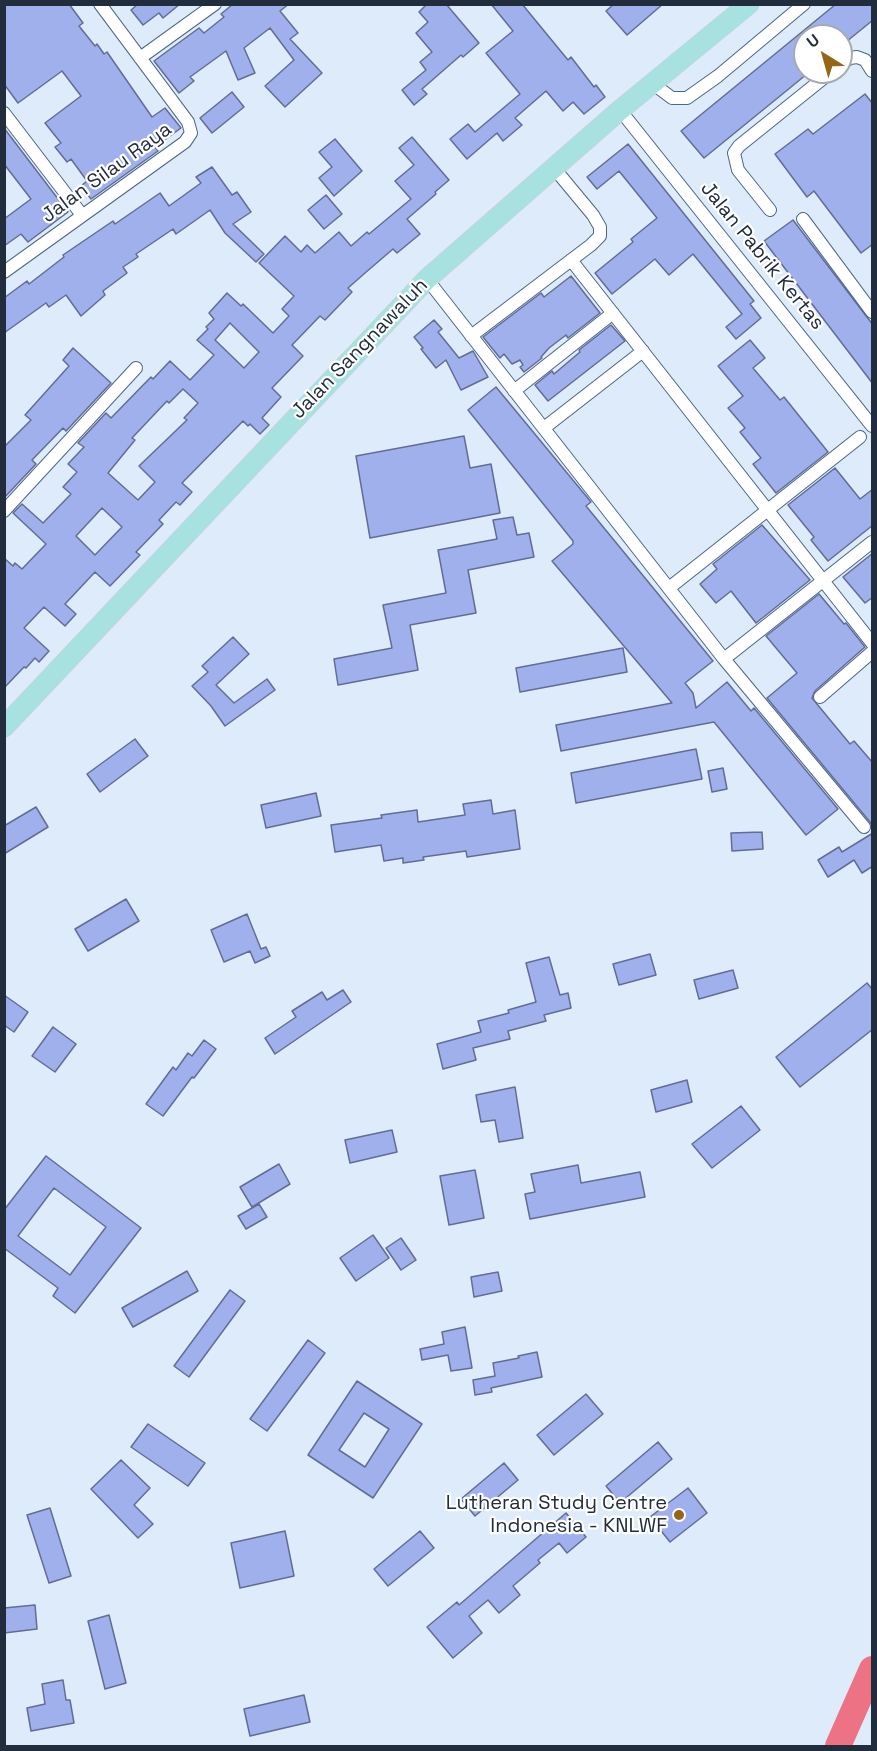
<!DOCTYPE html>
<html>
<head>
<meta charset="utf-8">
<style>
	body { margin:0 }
	#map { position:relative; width:877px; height:1751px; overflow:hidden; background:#deebfb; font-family:"Space Grotesk",sans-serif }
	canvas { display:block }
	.frame { position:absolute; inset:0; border:6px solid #212d3c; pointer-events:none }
	.north { position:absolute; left:793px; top:24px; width:60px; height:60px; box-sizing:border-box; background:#fff; border:2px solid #a6abb1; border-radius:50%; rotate:323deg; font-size:16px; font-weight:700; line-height:24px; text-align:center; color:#212d3c }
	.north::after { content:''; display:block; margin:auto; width:21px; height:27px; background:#966617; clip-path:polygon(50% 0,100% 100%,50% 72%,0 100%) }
</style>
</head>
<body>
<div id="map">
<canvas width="877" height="1751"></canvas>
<div class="frame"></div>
<div class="north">U</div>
</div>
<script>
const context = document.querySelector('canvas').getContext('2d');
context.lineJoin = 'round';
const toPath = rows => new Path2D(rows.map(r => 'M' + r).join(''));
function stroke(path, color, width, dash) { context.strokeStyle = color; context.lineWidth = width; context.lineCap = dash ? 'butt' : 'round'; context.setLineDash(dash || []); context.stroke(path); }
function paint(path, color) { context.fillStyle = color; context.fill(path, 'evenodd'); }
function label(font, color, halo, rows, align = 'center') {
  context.font = font + ' "Space Grotesk",sans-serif'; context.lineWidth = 4.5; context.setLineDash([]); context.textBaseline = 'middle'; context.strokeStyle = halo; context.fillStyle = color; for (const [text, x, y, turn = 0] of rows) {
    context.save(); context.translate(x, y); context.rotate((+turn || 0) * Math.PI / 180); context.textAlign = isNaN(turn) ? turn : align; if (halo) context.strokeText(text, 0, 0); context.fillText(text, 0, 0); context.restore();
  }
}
const river = toPath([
	[838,1746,872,1669]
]);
const building = toPath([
	[4,4,69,4,83,23,79,26,95,46,97,44,104,54,107,52,152,117,165,108,181,128,155,147,158,151,91,199,81,186,87,181,71,159,67,162,55,147,61,143,45,123,81,96,62,71,18,103,4,84,4,4],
	[138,4,180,4,163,18,159,13,143,25,131,10,138,4],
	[233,4,289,4,280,11,298,33,290,39,322,73,285,107,265,86,294,60,270,28,244,48,255,73,238,80,226,51,190,77,194,81,179,93,154,61,199,28,204,33,224,17,221,14,233,4],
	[427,4,446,4,479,43,463,57,461,55,422,89,427,94,414,105,402,90,426,70,420,62,432,52,416,33,428,22,419,12,427,4],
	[491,4,522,4,568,60,571,57,594,87,596,85,605,97,584,114,573,102,563,111,546,91,515,118,522,125,503,141,497,133,467,159,450,139,468,124,475,132,520,94,486,53,513,31,491,4],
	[614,4,663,4,627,35,606,11,614,4],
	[836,4,873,4,873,20,841,46,841,36,805,36,807,74,704,158,681,131,836,4],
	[232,92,244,107,212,133,200,118,232,92],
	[865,94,873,104,873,244,861,253,814,191,807,197,775,154,808,129,813,134,865,94],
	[4,128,68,212,28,242,21,234,4,246,4,219,31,199,4,164,4,128],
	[412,137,449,180,435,192,436,194,407,219,420,234,397,253,393,249,365,273,348,288,352,292,325,320,320,316,292,345,303,356,272,388,281,397,262,418,269,425,260,434,250,424,248,426,243,421,182,483,192,492,180,505,176,502,159,520,163,524,136,552,140,555,110,586,95,572,65,604,76,614,65,626,44,607,24,628,49,651,39,662,35,658,26,668,24,667,4,688,4,558,13,566,15,563,22,569,46,544,13,513,22,504,43,523,71,494,63,487,77,472,68,464,84,447,78,443,106,413,111,418,151,377,153,379,170,361,190,380,214,355,197,340,208,329,206,327,214,319,209,313,227,293,241,306,243,304,273,333,289,316,282,309,294,296,259,263,285,236,301,252,307,245,315,253,339,232,351,246,367,232,369,234,411,199,395,181,414,165,399,148,412,137],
	[230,323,259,352,244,368,215,340,230,323],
	[183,389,198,403,184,418,187,420,139,466,155,482,138,500,108,473,135,440,132,438,167,401,169,403,183,389],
	[102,508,122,527,95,555,76,536,102,508],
	[335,139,362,171,334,196,319,178,332,167,319,152,335,139],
	[628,144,754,301,750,304,761,318,736,339,726,327,742,314,693,254,669,275,655,259,612,294,595,273,633,242,631,239,657,218,619,171,597,189,587,177,628,144],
	[212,167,232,195,237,192,251,212,233,224,264,254,256,262,225,233,210,210,176,234,173,229,136,254,138,257,123,267,127,273,103,291,105,295,81,316,66,295,49,307,46,303,4,333,4,298,27,281,29,284,64,257,63,255,113,221,115,224,160,193,169,206,201,183,196,177,212,167],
	[326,195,342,214,324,229,308,210,326,195],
	[793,220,873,325,873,384,764,241,793,220],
	[571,276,600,313,568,338,566,335,549,348,541,357,542,358,524,372,520,367,523,365,520,360,512,364,504,354,500,358,483,337,541,293,544,297,571,276],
	[434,320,442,329,438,332,459,358,473,351,488,377,461,390,446,360,436,368,421,349,423,348,414,337,434,320],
	[611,325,625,341,548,401,535,385,552,371,554,374,580,352,579,350,611,325],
	[750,340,765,358,753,368,780,400,784,397,828,452,776,493,753,464,761,458,740,432,745,428,728,408,743,396,718,366,750,340],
	[73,348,111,383,66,431,63,428,32,460,36,464,4,498,4,447,31,420,25,415,69,366,63,360,73,348],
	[496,387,591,502,586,506,713,661,685,683,693,693,696,708,727,682,751,711,754,708,838,809,806,835,714,722,561,751,556,725,672,703,552,561,573,544,573,541,468,410,496,387],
	[464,436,470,468,491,464,500,513,370,538,356,456,464,436],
	[835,468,860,499,873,489,873,525,828,561,811,540,814,537,788,505,835,468],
	[513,517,517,535,529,533,534,557,468,570,476,613,410,625,418,670,338,685,334,659,392,648,383,605,446,593,438,550,497,539,493,520,513,517],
	[762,525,810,580,756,623,731,591,716,603,700,584,717,569,713,564,762,525],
	[873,553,873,597,865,603,843,577,873,553],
	[819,594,844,624,846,623,865,647,815,691,812,698,850,744,854,741,873,763,873,827,870,822,767,698,797,673,766,636,819,594],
	[233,637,249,654,216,685,234,703,267,679,275,690,225,726,211,706,192,686,208,672,202,666,233,637],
	[623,648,627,672,520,692,516,668,623,648],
	[135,739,148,756,100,792,87,774,135,739],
	[696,749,702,779,576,803,571,773,696,749],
	[723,768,727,789,712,792,708,771,723,768],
	[316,793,321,816,266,828,261,805,316,793],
	[491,800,493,814,515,810,520,849,467,857,466,851,423,857,424,860,403,863,403,858,384,861,381,845,335,852,331,825,382,818,381,815,417,810,418,822,465,815,463,804,491,800],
	[36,807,48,827,4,854,4,826,36,807],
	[762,832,763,849,732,851,731,833,762,832],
	[873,833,873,866,862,873,854,860,828,877,818,860,839,847,842,852,873,833],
	[126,899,139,921,88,951,75,929,126,899],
	[247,914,261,949,266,947,270,956,255,963,250,951,224,962,211,930,247,914],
	[650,954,656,975,619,985,613,964,650,954],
	[549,957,560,995,568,993,571,1008,544,1015,546,1021,508,1031,510,1039,473,1048,476,1060,443,1069,437,1044,481,1032,478,1021,509,1013,508,1010,536,1002,526,963,549,957],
	[733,970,738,988,699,999,694,980,733,970],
	[867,983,873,990,873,1029,800,1087,776,1057,867,983],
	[343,990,351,1002,275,1054,265,1038,296,1017,292,1011,322,992,327,1000,343,990],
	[4,995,28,1012,14,1032,4,1025,4,995],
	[53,1027,76,1044,55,1072,32,1056,53,1027],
	[204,1040,216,1049,194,1078,192,1077,163,1116,146,1104,173,1067,176,1070,188,1053,192,1056,204,1040],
	[687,1080,692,1102,656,1112,651,1090,687,1080],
	[515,1087,523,1138,499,1142,495,1120,481,1122,476,1095,515,1087],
	[741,1106,760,1130,712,1168,692,1144,741,1106],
	[392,1130,397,1152,350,1163,345,1140,392,1130],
	[46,1156,141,1228,75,1313,53,1296,58,1288,4,1248,4,1210,46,1156],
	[54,1188,106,1227,70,1275,18,1236,54,1188],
	[279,1164,290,1184,252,1207,240,1187,279,1164],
	[578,1165,581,1183,640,1172,645,1197,530,1219,525,1194,535,1192,531,1174,578,1165],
	[475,1170,484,1218,449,1225,440,1176,475,1170],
	[259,1204,267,1217,246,1229,238,1216,259,1204],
	[373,1235,389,1258,356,1281,340,1258,373,1235],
	[401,1238,416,1260,401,1270,386,1248,401,1238],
	[187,1271,198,1291,133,1327,122,1308,187,1271],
	[498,1272,502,1291,474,1297,471,1277,498,1272],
	[230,1290,245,1301,189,1377,174,1366,230,1290],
	[465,1327,472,1368,451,1371,448,1355,422,1360,420,1349,444,1344,442,1332,465,1327],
	[308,1340,325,1353,267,1431,250,1419,308,1340],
	[537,1352,542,1377,491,1388,492,1392,475,1395,473,1380,495,1376,493,1363,519,1358,518,1356,537,1352],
	[357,1381,422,1424,373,1498,308,1455,357,1381],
	[364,1413,389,1429,365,1467,339,1450,364,1413],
	[586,1394,603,1414,554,1455,537,1435,586,1394],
	[148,1424,205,1463,188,1486,131,1447,148,1424],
	[658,1442,672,1459,620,1503,606,1486,658,1442],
	[121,1460,150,1488,134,1505,153,1524,138,1538,91,1489,121,1460],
	[504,1463,518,1480,475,1516,461,1499,504,1463],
	[688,1488,707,1513,670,1542,650,1517,688,1488],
	[50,1508,71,1576,49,1583,27,1515,50,1508],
	[566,1513,586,1537,567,1553,559,1543,538,1560,540,1563,513,1586,520,1595,499,1613,488,1600,469,1616,482,1633,453,1658,427,1627,457,1602,459,1605,566,1513],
	[285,1531,294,1576,240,1588,231,1543,285,1531],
	[420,1531,434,1548,388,1586,374,1569,420,1531],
	[35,1605,37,1629,4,1633,4,1608,35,1605],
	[109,1615,126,1683,105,1689,88,1621,109,1615],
	[63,1680,66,1700,70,1700,74,1723,31,1731,27,1708,45,1704,42,1684,63,1680],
	[304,1695,310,1722,250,1736,244,1709,304,1695]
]);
const street = toPath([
	[140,58,215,4],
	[841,64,850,58,857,57,865,60,872,71],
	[652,83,672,98,687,98,718,76,804,4],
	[620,110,872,426],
	[4,113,82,215],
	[770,210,738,170,734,153,739,146,831,72],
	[803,219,872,312],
	[571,260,872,643],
	[4,272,185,142,191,133,188,122,100,4],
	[427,279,724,659,864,827],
	[471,336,591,245,600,236,600,227,593,215,554,168],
	[514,391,613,313],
	[544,428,643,351],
	[4,511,136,368],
	[669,588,860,437],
	[724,659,872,542],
	[820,697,872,652]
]);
const primary = toPath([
	[4,727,427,279,620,110,749,4]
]);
const markers = [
	[679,1515,6,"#966617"]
];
const streetNames = [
	["Jalan Silau Raya",107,173,-36],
	["Jalan Pabrik Kertas",762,256,51],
	["Jalan Sangnawaluh",360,349,-46]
];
const poiNames = [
	["Lutheran Study Centre",667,1504],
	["Indonesia - KNLWF",667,1527]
];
stroke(river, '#ed7384', 26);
paint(building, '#a0b0ed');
stroke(building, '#626c94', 1.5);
stroke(street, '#4a6688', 14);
stroke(primary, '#cacdd0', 21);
stroke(street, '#fff', 12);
stroke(primary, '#a8e2e0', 20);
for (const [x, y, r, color] of markers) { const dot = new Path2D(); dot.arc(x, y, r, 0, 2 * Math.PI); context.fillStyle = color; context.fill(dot); stroke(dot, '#fff', 2); }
label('20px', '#212d3c', '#fff', streetNames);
label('20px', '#212d3c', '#fff', poiNames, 'right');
</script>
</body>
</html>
